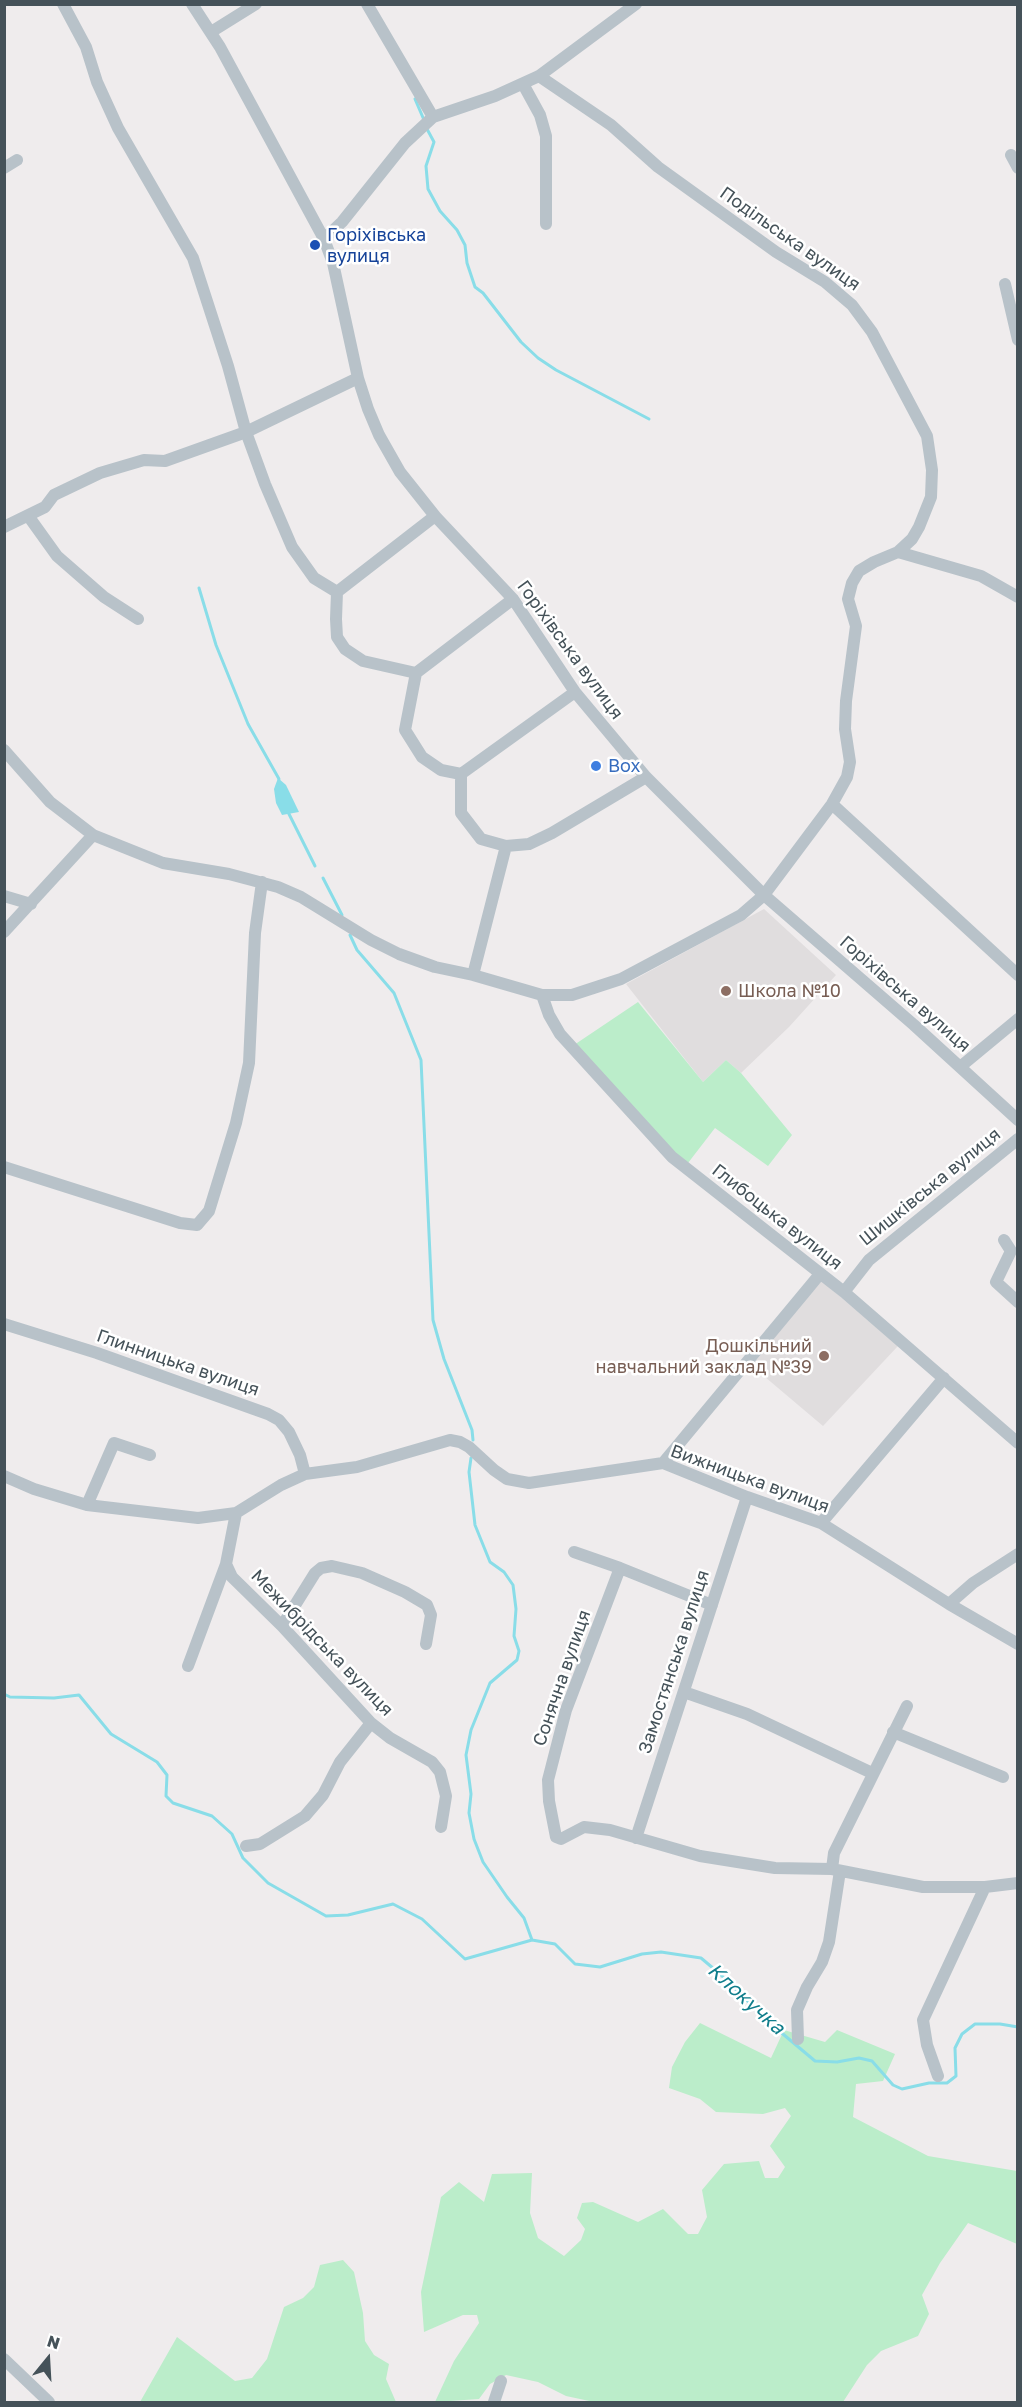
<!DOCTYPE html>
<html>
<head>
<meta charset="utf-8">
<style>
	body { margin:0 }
	#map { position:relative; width:1022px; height:2407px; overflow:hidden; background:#efeced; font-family:"Golos Text",sans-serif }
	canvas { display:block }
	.frame { position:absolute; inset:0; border:6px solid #455259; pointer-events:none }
	.north { position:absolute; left:18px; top:2329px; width:60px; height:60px; -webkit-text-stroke:4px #fff; paint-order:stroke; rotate:18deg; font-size:16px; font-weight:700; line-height:24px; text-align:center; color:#455259 }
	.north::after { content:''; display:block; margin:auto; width:21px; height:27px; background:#455259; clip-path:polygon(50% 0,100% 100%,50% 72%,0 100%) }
</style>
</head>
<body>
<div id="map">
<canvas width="1022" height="2407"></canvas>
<div class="frame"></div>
<div class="north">N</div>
</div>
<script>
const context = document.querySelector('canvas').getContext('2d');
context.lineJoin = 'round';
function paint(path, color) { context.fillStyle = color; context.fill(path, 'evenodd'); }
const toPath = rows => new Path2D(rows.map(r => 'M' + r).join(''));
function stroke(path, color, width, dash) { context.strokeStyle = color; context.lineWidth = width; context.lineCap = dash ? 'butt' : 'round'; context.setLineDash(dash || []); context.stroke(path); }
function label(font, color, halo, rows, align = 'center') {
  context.font = font + ' "Golos Text",sans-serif'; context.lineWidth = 5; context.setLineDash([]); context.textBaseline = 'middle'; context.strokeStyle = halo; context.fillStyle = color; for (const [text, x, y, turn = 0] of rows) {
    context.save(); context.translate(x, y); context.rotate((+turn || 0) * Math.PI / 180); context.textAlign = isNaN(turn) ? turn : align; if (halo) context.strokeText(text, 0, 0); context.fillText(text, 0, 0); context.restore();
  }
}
const education = toPath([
	[764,909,836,975,789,1027,741,1073,726,1060,703,1082,626,984],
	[822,1281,898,1346,823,1426,752,1366,788,1319]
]);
const green = toPath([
	[638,1002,703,1082,726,1060,741,1073,792,1135,768,1166,715,1128,688,1163,674,1154,574,1045],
	[700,2023,771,2058,784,2030,825,2042,837,2030,895,2054,883,2081,856,2084,853,2117,928,2156,1017,2171,1017,2244,968,2223,940,2263,922,2295,929,2314,918,2336,881,2351,867,2365,843,2402,594,2402,566,2396,538,2382,506,2375,490,2384,479,2399,435,2402,454,2361,479,2323,477,2315,463,2315,424,2332,421,2292,441,2197,459,2182,484,2202,492,2174,532,2173,530,2213,538,2238,564,2256,581,2240,585,2229,577,2218,582,2203,593,2202,638,2222,663,2209,688,2234,698,2234,707,2217,702,2190,724,2164,759,2161,765,2178,778,2178,785,2167,770,2146,791,2116,785,2108,763,2114,716,2112,700,2099,669,2088,672,2067,685,2042],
	[343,2260,354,2272,363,2313,365,2341,374,2355,389,2364,386,2379,396,2402,140,2402,177,2337,235,2381,252,2378,267,2359,284,2307,303,2298,314,2287,320,2265]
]);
const water = toPath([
	[278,778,286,785,299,812,282,815,276,803,274,789]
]);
const stream = toPath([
	[415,99,424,120],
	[427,129,434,142,426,166,428,189,440,211,457,230,465,245,467,263,475,287,483,293,521,342,538,358,556,370,649,419],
	[199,588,216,645,248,724,279,779],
	[288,812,315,866],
	[323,878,342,915],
	[350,935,357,950,394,993,421,1060,433,1320,444,1359,472,1430,473,1440],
	[471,1458,469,1472,475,1525,490,1562,504,1572,513,1585,516,1609,514,1636,519,1651,517,1660,490,1683,471,1730,466,1755,471,1794,469,1813,474,1839,483,1862,507,1897,524,1918,532,1940],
	[4,1694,10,1697,54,1698,79,1695,111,1734,157,1762,167,1775,166,1796,173,1803,212,1816,232,1834,243,1858,268,1883,326,1916,348,1915,393,1904,422,1919,465,1959,532,1940,555,1944,575,1964,600,1967,642,1954,661,1952,701,1958,720,1974,771,2024,815,2061,837,2062,859,2058,872,2061,893,2085,902,2089,929,2083,947,2083,956,2076,955,2048,962,2034,975,2024,1000,2024,1018,2027]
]);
const minor = toPath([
	[63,4,86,47,97,82,118,128,193,258,228,366,246,432,265,484,292,547,314,578,337,592,435,516],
	[192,4,220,47,324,239,333,263,358,378,368,409,379,435,400,472,435,516,513,599,575,692,646,777,764,895,914,1025,1018,1120],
	[367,4,433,117],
	[211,32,256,4],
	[523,84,540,115,546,136,546,224],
	[1011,155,1018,168],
	[4,168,17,160],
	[324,239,342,222,405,143,433,117,495,96,539,76,636,4],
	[1005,284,1018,340],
	[29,517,57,556,104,597,138,619],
	[4,527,45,507,54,495,100,473,144,460,165,461,246,432,358,378],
	[898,552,981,576,1018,597],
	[337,592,336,619,337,637,345,649,363,661,416,673,513,599],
	[416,673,405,730,422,757,441,770,461,774,575,692],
	[4,750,50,802,93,835,163,863,229,874,278,887,301,897,371,940,399,954,435,967,473,975,542,995,572,995,621,979,741,915,764,895,832,804,847,777,850,762,845,729,846,701,856,626,848,599,852,583,859,571,874,562,898,552,912,539,919,527,931,497,932,470,927,436,872,332,852,305,825,282,776,252,658,167,611,125,539,76],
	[461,774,461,813,481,839,506,846,529,844,552,833,646,777],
	[832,804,1018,975],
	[4,896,31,904],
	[4,932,93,835],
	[473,975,506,846],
	[542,995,549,1015,560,1034,672,1157,844,1292,1018,1443],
	[960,1067,1018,1019],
	[4,1167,180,1223,197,1225,209,1211,236,1123,249,1063,255,933,262,882],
	[1004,1240,1011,1251,996,1282,1018,1302],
	[844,1292,869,1260,1018,1139],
	[4,1324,97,1353,268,1414,279,1420,289,1432,300,1455,305,1474],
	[663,1463,820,1274],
	[4,1476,34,1489,87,1505,198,1518,236,1513,281,1485,305,1474,357,1467,450,1440,460,1442,469,1447,494,1470,507,1479,529,1483,663,1463,747,1497,821,1523,949,1604,1018,1644],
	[87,1505,114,1443,150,1455],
	[821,1523,944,1378],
	[574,1552,620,1568],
	[226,1564,232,1577,282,1626,371,1723,390,1738,432,1762,440,1772,446,1796,441,1827],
	[949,1604,973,1583,1018,1554],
	[712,1605,620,1568,566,1710,548,1780,549,1801,556,1837,561,1839,584,1827,610,1830,700,1856,775,1868,832,1869,923,1887,985,1887,1018,1883],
	[282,1626,315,1573,321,1568,332,1566,362,1573,405,1592,427,1605,431,1615,426,1644],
	[188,1666,226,1564,236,1513],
	[684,1692,747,1714,872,1773],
	[893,1732,1003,1777],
	[636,1838,747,1497],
	[246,1846,260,1844,305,1816,323,1795,340,1762,371,1723],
	[832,1869,834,1853,907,1706],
	[798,2039,797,2010,807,1987,822,1962,829,1942,840,1871],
	[938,2076,927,2045,923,2020,985,1887],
	[4,2359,49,2402],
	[494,2402,501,2381]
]);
const markers = [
	[315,245,6,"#1a4fb4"],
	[596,766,6,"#3f7fe0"],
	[726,991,6,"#8d6e63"],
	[824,1356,6,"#8d6e63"]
];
const transitNames = [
	["Горіхівська",327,235],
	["вулиця",327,256]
];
const streetNames = [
	["Подільська вулиця",790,239,35],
	["Горіхівська вулиця",570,650,54],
	["Горіхівська вулиця",905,994,41],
	["Шишківська вулиця",930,1187,-39],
	["Глибоцька вулиця",777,1217,38],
	["Глинницька вулиця",178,1363,19],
	["Вижницька вулиця",750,1479,20],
	["Межибрідська вулиця",322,1643,46],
	["Замостянська вулиця",674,1662,-72],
	["Сонячна вулиця",562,1678,-71]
];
const shopNames = [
	["Box",608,766]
];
const educationNames = [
	["Школа №10",738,991],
	["Дошкільний",812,1346,"right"],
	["навчальний заклад №39",812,1367,"right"]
];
const waterNames = [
	["Клокучка",746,1999,42]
];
paint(education, '#e0ddde');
paint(green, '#bbedca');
paint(water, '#89dde8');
stroke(stream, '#89dde8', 3);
stroke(minor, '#b8c2c9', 12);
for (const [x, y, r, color] of markers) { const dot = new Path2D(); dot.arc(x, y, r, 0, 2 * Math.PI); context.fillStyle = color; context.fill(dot); stroke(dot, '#fff', 2); }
label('18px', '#164399', '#fff', transitNames, 'left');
label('18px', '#455259', '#fff', streetNames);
label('18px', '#366cbe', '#fff', shopNames, 'left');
label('18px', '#785e54', '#fff', educationNames, 'left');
label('italic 20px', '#107d8b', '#fff', waterNames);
</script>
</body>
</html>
